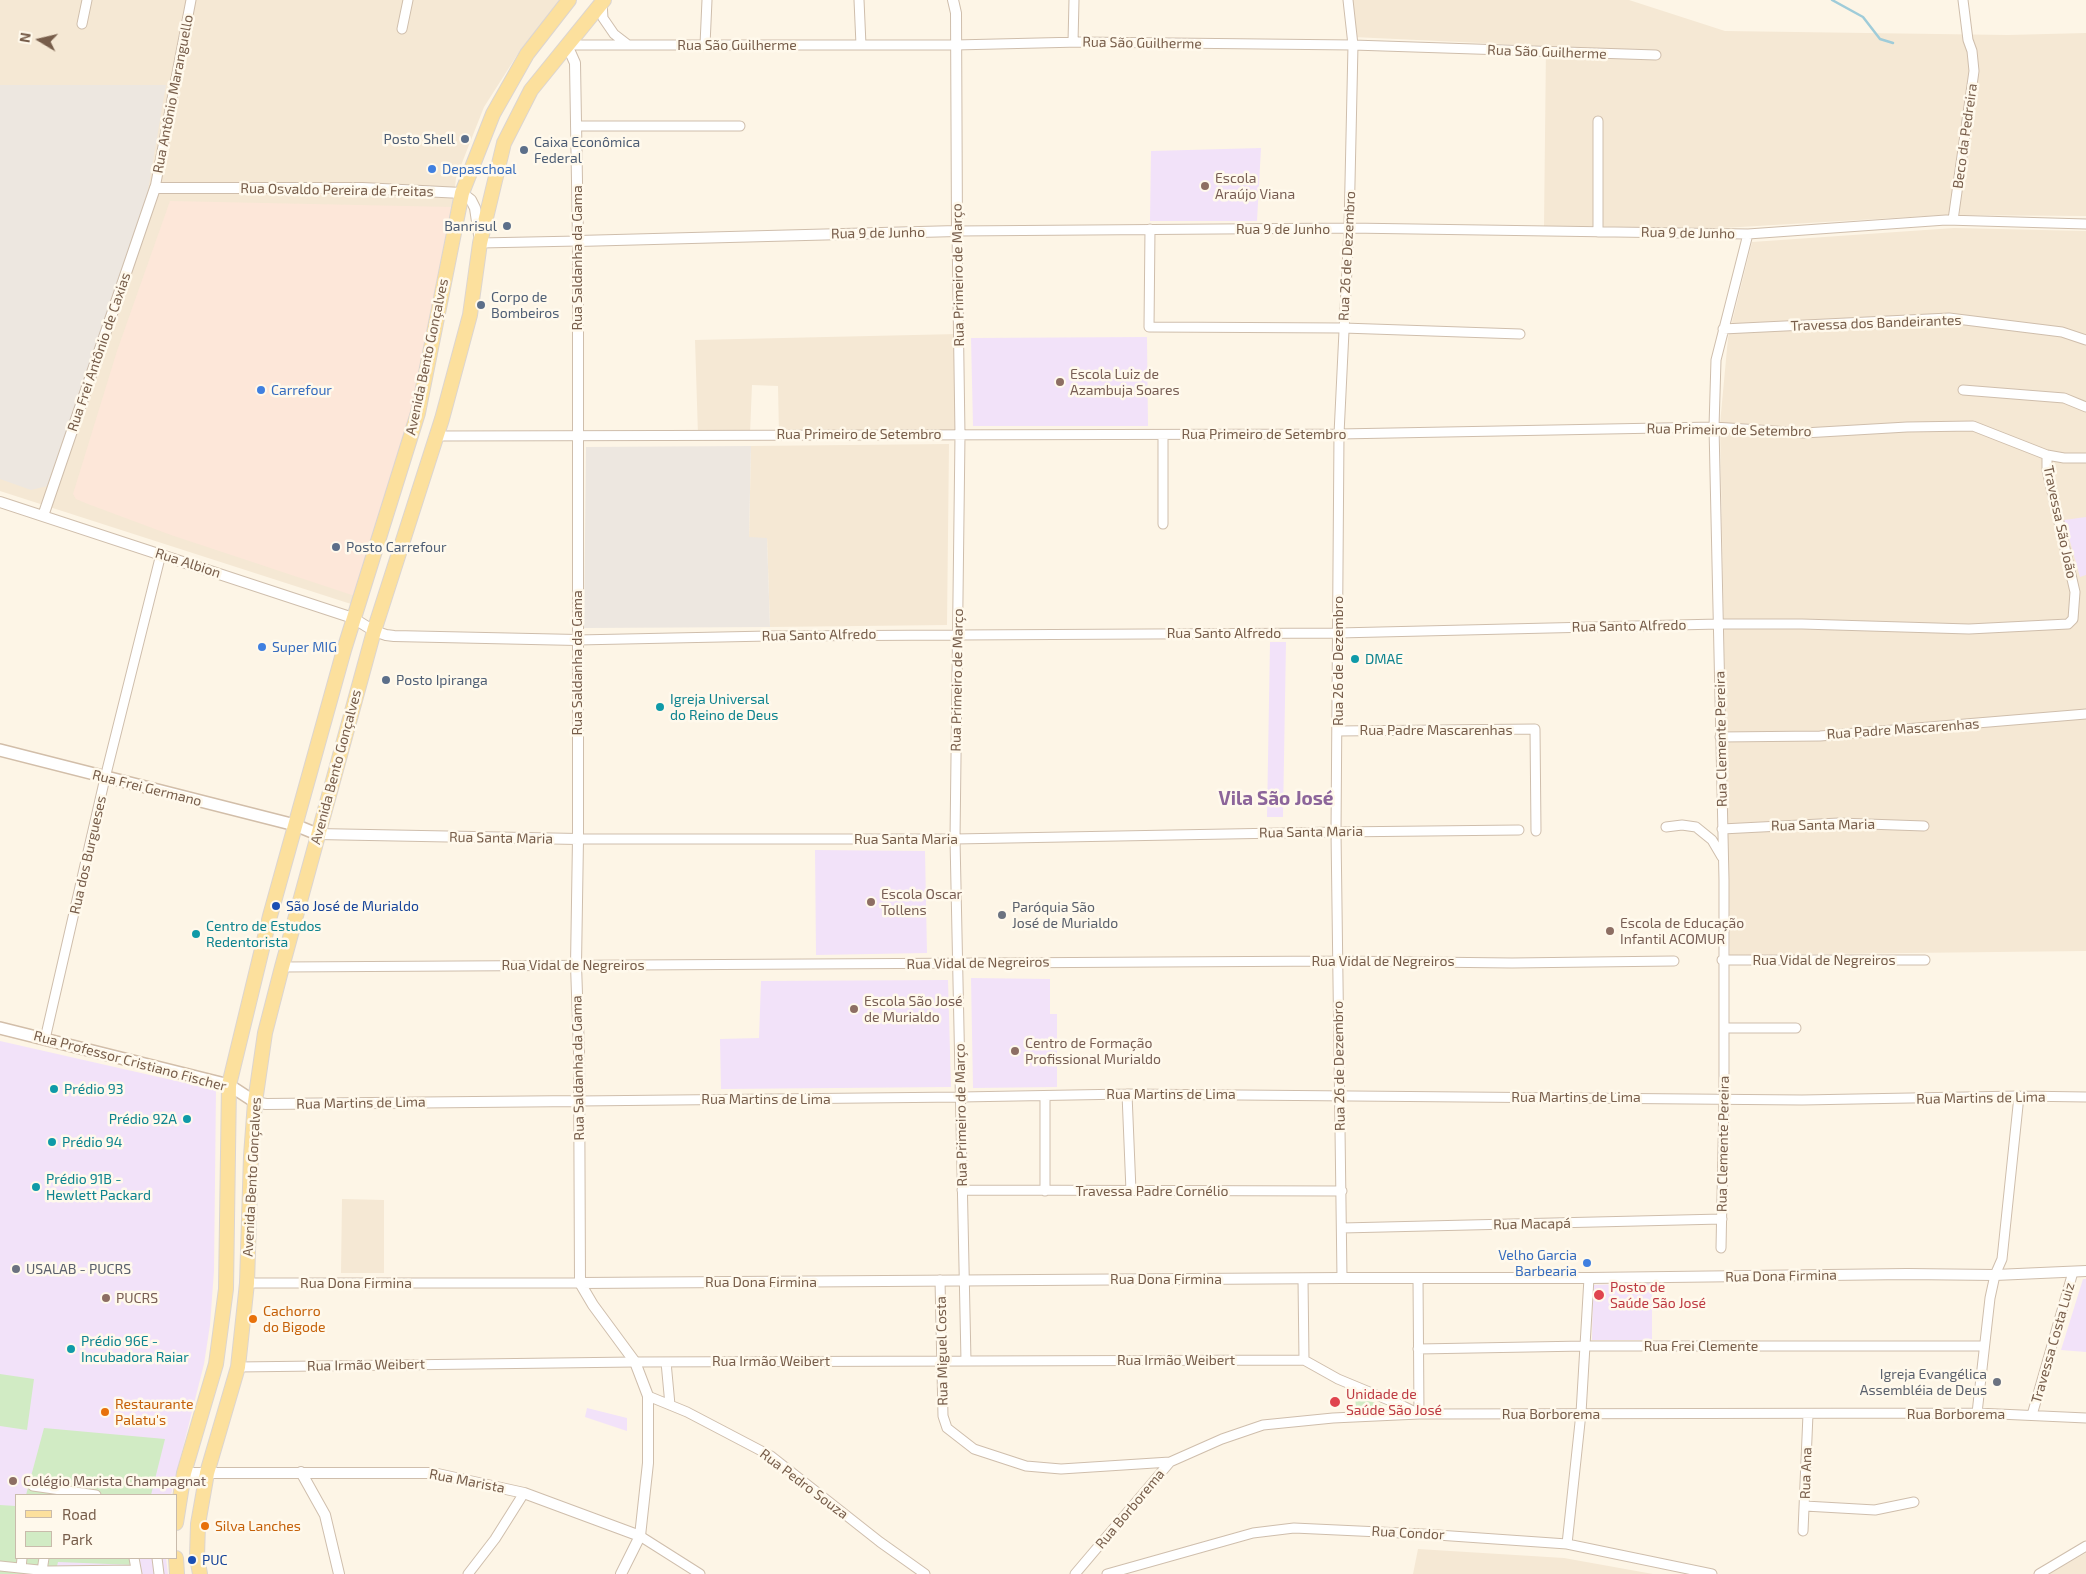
<!DOCTYPE html>
<html>
<head>
<meta charset="utf-8">
<style>
	body { margin:0 }
	#map { position:relative; width:2086px; height:1574px; overflow:hidden; background:#fdf5e6; font-family:"Exo 2",sans-serif }
	canvas { display:block }
	.legend { position:absolute; left:15px; top:1494px; width:162px; height:65px; box-sizing:border-box; background:#fff9ec; border:1px solid #c9bbab; margin:0; padding:6px 9px; list-style:none; font-size:15px; color:#775d4a }
	.legend li { display:flex; align-items:center; gap:10px; height:25px }
	.legend b { width:25px; border:1px solid #c9bbab }
	.north { position:absolute; left:15px; top:15px; width:50px; height:50px; -webkit-text-stroke:4px #fff9ec; paint-order:stroke; rotate:279deg; font-size:14px; font-weight:700; line-height:20px; text-align:center; color:#775d4a }
	.north::after { content:''; display:block; margin:auto; width:18px; height:22px; background:#775d4a; clip-path:polygon(50% 0,100% 100%,50% 72%,0 100%) }
</style>
</head>
<body>
<div id="map">
<canvas width="2086" height="1574"></canvas>
<ul class="legend">
<li><b style="height:6px;background:#fce09d"></b>Road</li>
<li><b style="height:14px;background:#d1ebc4"></b>Park</li>
</ul>
<div class="north">N</div>
</div>
<script>
const context = document.querySelector('canvas').getContext('2d');
context.lineJoin = 'round';
function paint(path, color) { context.fillStyle = color; context.fill(path, 'evenodd'); }
const toPath = rows => new Path2D(rows.map(r => 'M' + r).join(''));
function stroke(path, color, width, dash) { context.strokeStyle = color; context.lineWidth = width; context.lineCap = dash ? 'butt' : 'round'; context.setLineDash(dash || []); context.stroke(path); }
function label(font, color, halo, rows, align = 'center') {
  context.font = font + ' "Exo 2",sans-serif'; context.lineWidth = 5; context.setLineDash([]); context.textBaseline = 'middle'; context.strokeStyle = halo; context.fillStyle = color; for (const [text, x, y, turn = 0] of rows) {
    context.save(); context.translate(x, y); context.rotate((+turn || 0) * Math.PI / 180); context.textAlign = isNaN(turn) ? turn : align; if (halo) context.strokeText(text, 0, 0); context.fillText(text, 0, 0); context.restore();
  }
}
const residential = toPath([
	[0,0,561,0,521,49,484,107,456,178,453,207,355,596,351,604,0,491],
	[1353,0,1629,0,1725,31,2008,35,2086,33,2086,216,1944,215,1723,228,1544,226,1546,46,1353,37],
	[1954,228,2086,231,2086,951,1730,955,1720,424,1728,338,1752,242],
	[958,334,960,435,779,434,778,386,752,385,750,434,698,435,695,340],
	[949,444,947,625,770,627,767,538,749,538,751,446],
	[342,1199,384,1200,384,1273,341,1273],
	[1418,1549,1564,1558,1653,1574,1413,1574],
	[2086,1553,2086,1574,2048,1574]
]);
const commercial = toPath([
	[170,201,453,207,412,412,355,596,171,535,88,504,76,499,73,494,117,351]
]);
const industrial = toPath([
	[0,85,166,85,145,208,47,486,31,490,0,479],
	[751,446,749,537,767,538,770,627,584,628,586,447]
]);
const education = toPath([
	[1261,148,1257,221,1150,221,1151,151],
	[1147,337,1148,426,973,426,971,338],
	[2086,517,2086,575,2080,577,2064,520],
	[1270,642,1286,642,1283,817,1267,817],
	[815,850,925,851,927,953,816,955],
	[971,978,1050,979,1050,1014,1057,1014,1057,1087,973,1088],
	[948,980,951,1087,721,1089,720,1039,759,1038,761,981],
	[0,1041,216,1090,214,1271,210,1325,204,1364,171,1495,16,1495,16,1558,166,1558,168,1574,0,1574],
	[2083,1279,2086,1279,2086,1352,2061,1350],
	[1652,1283,1652,1340,1592,1340,1593,1285],
	[587,1408,627,1418,627,1431,585,1417]
]);
const green = toPath([
	[0,1374,34,1379,27,1430,0,1426],
	[1355,1396,1384,1406,1356,1407],
	[44,1428,165,1439,151,1495,26,1495],
	[0,1505,16,1506,16,1558,136,1558,134,1565,58,1562,55,1574,0,1574]
]);
const stream = toPath([
	[1832,0,1863,17,1880,39,1893,43]
]);
const minor = toPath([
	[859,0,861,45],
	[602,2,603,18,614,34,627,44],
	[82,24,87,0],
	[402,29,408,0],
	[1073,42,1074,0],
	[567,45,955,45,1080,42,1353,45,1656,55],
	[705,45,707,0],
	[1598,121,1598,232],
	[576,126,740,126],
	[155,188,191,0],
	[1953,220,1974,71,1972,51,1968,40,1963,0],
	[1150,229,1149,327,1343,328,1520,334],
	[480,243,578,241],
	[1723,329,1949,318,2062,332,2086,340],
	[1963,390,2064,398,2086,407],
	[1163,435,1163,524],
	[436,436,1339,434,1714,427,1804,433,1907,427,1973,426,2047,455,2064,458,2086,458],
	[577,640,769,636,1338,633,1719,624,1802,624,1969,629,2068,624,2073,619,2075,592,2047,470,2047,455],
	[1337,731,1535,729,1536,831],
	[1720,737,1820,736,2086,714],
	[1666,827,1682,825,1696,827,1712,840,1722,857],
	[1722,829,1839,823,1924,826],
	[578,839,955,839,1336,832,1519,830],
	[1722,960,1925,960],
	[282,967,1337,961,1512,963,1674,961],
	[1724,1028,1796,1028],
	[45,1039,105,778,161,554],
	[1127,1094,1131,1191],
	[579,1101,961,1097,1127,1094,1802,1100,2019,1096,2086,1097],
	[962,1190,1342,1191],
	[1045,1191,1045,1096],
	[1342,1228,1722,1219],
	[1721,1248,1724,1098,1724,880,1714,427,1716,360,1748,234],
	[1342,1278,1336,832,1339,434,1349,228,1353,45,1348,0],
	[1418,1278,1419,1414],
	[1303,1279,1304,1360,1338,1379,1403,1406,1419,1414],
	[940,1280,943,1416,947,1428,974,1449,1026,1466,1061,1469,1170,1462],
	[247,1283,580,1283],
	[1418,1349,1585,1346,1984,1346],
	[966,1361,955,839,960,435,957,231,1349,228,1748,234,1946,220,2086,224],
	[666,1362,670,1405],
	[238,1367,635,1362,1304,1360],
	[648,1396,687,1412,771,1456,880,1542,925,1574],
	[1977,1413,1990,1298,1995,1275,2002,1259,2019,1096],
	[2032,1415,2073,1272],
	[33,1486,96,1495],
	[1805,1506,1875,1510,1914,1502],
	[1803,1531,1808,1414],
	[640,1536,700,1574],
	[1567,1544,1581,1413,1589,1278],
	[134,1558,137,1574],
	[157,1558,159,1574],
	[0,1566,48,1571,136,1570],
	[21,1568,22,1558],
	[42,1571,44,1558],
	[468,1574,495,1539,524,1493],
	[1075,1574,1170,1462,1222,1439,1263,1425,1333,1418,1419,1414,1977,1413,2086,1418],
	[1107,1574,1253,1533,1294,1528,1423,1534,1567,1544,1712,1574],
	[2039,1574,2086,1546]
]);
const tertiary = toPath([
	[567,45,575,63,578,241,578,839,576,965,579,1052,580,1283,593,1305,635,1362,648,1396,648,1463,640,1536,621,1574],
	[578,241,957,231,956,13,953,0],
	[0,502,353,618,374,631,386,635,394,636,577,640],
	[43,516,155,188,362,188,462,193,471,200,475,208,479,235],
	[317,834,578,839],
	[255,1102,266,1104,579,1101],
	[580,1283,1342,1278,1589,1278,1907,1274,1995,1275,2086,1271],
	[301,1472,325,1515,339,1574],
	[184,1473,433,1473,524,1493,640,1536]
]);
const secondary = toPath([
	[0,750,295,825,317,834],
	[0,1028,229,1085,255,1102]
]);
const primary = toPath([
	[176,1523,184,1473,216,1364,226,1289,229,1085,270,916,344,650,418,413,462,193,493,114,527,54,569,0],
	[176,1558,177,1574],
	[200,1574,197,1557,198,1524,207,1473,238,1367,247,1283,251,1156,255,1102,265,1033,282,967,374,631,442,419,470,315,480,243,504,143,531,90,604,0]
]);
const markers = [
	[465,139,5,"#5c6f8a"],
	[524,150,5,"#5c6f8a"],
	[432,169,5,"#3f7fe0"],
	[1205,186,5,"#8d6e63"],
	[507,226,5,"#5c6f8a"],
	[481,305,5,"#5c6f8a"],
	[1060,382,5,"#8d6e63"],
	[261,390,5,"#3f7fe0"],
	[336,547,5,"#5c6f8a"],
	[262,647,5,"#3f7fe0"],
	[1355,659,5,"#0f9aa8"],
	[386,680,5,"#5c6f8a"],
	[660,707,5,"#0f9aa8"],
	[871,902,5,"#8d6e63"],
	[276,906,5,"#1a4fb4"],
	[1002,915,5,"#6b7280"],
	[1610,931,5,"#8d6e63"],
	[196,934,5,"#0f9aa8"],
	[854,1009,5,"#8d6e63"],
	[1015,1051,5,"#8d6e63"],
	[54,1089,5,"#0f9aa8"],
	[187,1119,5,"#0f9aa8"],
	[52,1142,5,"#0f9aa8"],
	[36,1187,5,"#0f9aa8"],
	[1587,1263,5,"#3f7fe0"],
	[16,1269,5,"#6b7280"],
	[1599,1295,6,"#e0444e"],
	[106,1298,5,"#8d6e63"],
	[253,1319,5,"#e8710a"],
	[71,1349,5,"#0f9aa8"],
	[1997,1382,5,"#6b7280"],
	[1335,1402,6,"#e0444e"],
	[105,1412,5,"#e8710a"],
	[13,1481,5,"#8d6e63"],
	[205,1526,5,"#e8710a"],
	[192,1560,5,"#1a4fb4"]
];
const streetNames = [
	["Rua São Guilherme",1142,43,1],
	["Rua São Guilherme",737,45],
	["Rua São Guilherme",1547,52,2],
	["Rua Antônio Maranguello",173,94,-79],
	["Beco da Pedreira",1965,136,-82],
	["Rua Osvaldo Pereira de Freitas",337,190,1],
	["Rua 9 de Junho",1283,229],
	["Rua 9 de Junho",878,233,-1],
	["Rua 9 de Junho",1688,233,1],
	["Rua 26 de Dezembro",1347,256,-87],
	["Rua Saldanha da Gama",577,258,-90],
	["Rua Primeiro de Março",958,275,-91],
	["Travessa dos Bandeirantes",1876,323,-2],
	["Rua Frei Antônio de Caxias",99,352,-71],
	["Avenida Bento Gonçalves",427,357,-78],
	["Rua Primeiro de Setembro",1729,430,1],
	["Rua Primeiro de Setembro",859,434],
	["Rua Primeiro de Setembro",1264,434],
	["Travessa São João",2060,522,78],
	["Rua Albion",188,563,18],
	["Rua Santo Alfredo",1629,626,-1],
	["Rua Santo Alfredo",1224,633],
	["Rua Santo Alfredo",819,635,-1],
	["Rua 26 de Dezembro",1338,661,-90],
	["Rua Saldanha da Gama",577,663,-90],
	["Rua Primeiro de Março",957,680,-89],
	["Rua Padre Mascarenhas",1903,729,-4],
	["Rua Padre Mascarenhas",1436,730],
	["Rua Clemente Pereira",1721,739,-91],
	["Avenida Bento Gonçalves",336,767,-75],
	["Rua Frei Germano",147,788,14],
	["Rua Santa Maria",1823,825,-1],
	["Rua Santa Maria",1311,832,-1],
	["Rua Santa Maria",501,838,1],
	["Rua Santa Maria",906,839],
	["Rua dos Burgueses",88,855,-77],
	["Rua Vidal de Negreiros",1824,960],
	["Rua Vidal de Negreiros",1383,961],
	["Rua Vidal de Negreiros",978,963,-1],
	["Rua Vidal de Negreiros",573,965],
	["Rua Professor Cristiano Fischer",130,1061,15],
	["Rua 26 de Dezembro",1339,1066,-91],
	["Rua Saldanha da Gama",578,1068,-91],
	["Rua Martins de Lima",1171,1094],
	["Rua Martins de Lima",1576,1097],
	["Rua Martins de Lima",1981,1098,-1],
	["Rua Martins de Lima",766,1099],
	["Rua Martins de Lima",361,1103,-1],
	["Rua Primeiro de Março",961,1115,-91],
	["Rua Clemente Pereira",1723,1144,-89],
	["Avenida Bento Gonçalves",252,1177,-87],
	["Travessa Padre Cornélio",1152,1191],
	["Rua Macapá",1532,1224,-1],
	["Rua Dona Firmina",1781,1276,-1],
	["Rua Dona Firmina",1166,1279],
	["Rua Dona Firmina",761,1282],
	["Rua Dona Firmina",356,1283],
	["Travessa Costa Luiz",2053,1343,-74],
	["Rua Frei Clemente",1701,1346],
	["Rua Miguel Costa",942,1351,-91],
	["Rua Irmão Weibert",1176,1360],
	["Rua Irmão Weibert",771,1361],
	["Rua Irmão Weibert",366,1365,-1],
	["Rua Borborema",1551,1414],
	["Rua Borborema",1956,1414],
	["Rua Ana",1806,1473,-88],
	["Rua Marista",467,1481,11],
	["Rua Pedro Souza",804,1484,37],
	["Rua Borborema",1130,1509,-50],
	["Rua Condor",1408,1533,3]
];
const serviceNames = [
	["Posto Shell",455,139,"right"],
	["Caixa Econômica",534,142],
	["Federal",534,158],
	["Banrisul",497,226,"right"],
	["Corpo de",491,297],
	["Bombeiros",491,313],
	["Posto Carrefour",346,547],
	["Posto Ipiranga",396,680]
];
const shopNames = [
	["Depaschoal",442,169],
	["Carrefour",271,390],
	["Super MIG",272,647],
	["Velho Garcia",1577,1255,"right"],
	["Barbearia",1577,1271,"right"]
];
const educationNames = [
	["Escola",1215,178],
	["Araújo Viana",1215,194],
	["Escola Luiz de",1070,374],
	["Azambuja Soares",1070,390],
	["Escola Oscar",881,894],
	["Tollens",881,910],
	["Escola de Educação",1620,923],
	["Infantil ACOMUR",1620,939],
	["Escola São José",864,1001],
	["de Murialdo",864,1017],
	["Centro de Formação",1025,1043],
	["Profissional Murialdo",1025,1059],
	["PUCRS",116,1298],
	["Colégio Marista Champagnat",23,1481]
];
const cultureNames = [
	["DMAE",1365,659],
	["Igreja Universal",670,699],
	["do Reino de Deus",670,715],
	["Centro de Estudos",206,926],
	["Redentorista",206,942],
	["Prédio 93",64,1089],
	["Prédio 92A",177,1119,"right"],
	["Prédio 94",62,1142],
	["Prédio 91B -",46,1179],
	["Hewlett Packard",46,1195],
	["Prédio 96E -",81,1341],
	["Incubadora Raiar",81,1357]
];
const transitNames = [
	["São José de Murialdo",286,906],
	["PUC",202,1560]
];
const worshipNames = [
	["Paróquia São",1012,907],
	["José de Murialdo",1012,923],
	["USALAB - PUCRS",26,1269],
	["Igreja Evangélica",1987,1374,"right"],
	["Assembléia de Deus",1987,1390,"right"]
];
const healthNames = [
	["Posto de",1610,1287],
	["Saúde São José",1610,1303],
	["Unidade de",1346,1394],
	["Saúde São José",1346,1410]
];
const foodNames = [
	["Cachorro",263,1311],
	["do Bigode",263,1327],
	["Restaurante",115,1404],
	["Palatu's",115,1420],
	["Silva Lanches",215,1526]
];
const districtNames = [
	["Vila São José",1276,799]
];
paint(residential, '#f5e8d4');
paint(commercial, '#fde7d9');
paint(industrial, '#ede7e0');
paint(education, '#f2e2f9');
paint(green, '#d1ebc4');
stroke(stream, '#9fccd9', 2.5);
stroke(minor, '#cfbeac', 11);
stroke(tertiary, '#cfbeac', 12);
stroke(secondary, '#d2bea9', 14);
stroke(primary, '#dcd5d0', 16);
stroke(minor, '#fff', 9);
stroke(tertiary, '#fff', 10);
stroke(secondary, '#fff', 11);
stroke(primary, '#fce09d', 14);
for (const [x, y, r, color] of markers) { const dot = new Path2D(); dot.arc(x, y, r, 0, 2 * Math.PI); context.fillStyle = color; context.fill(dot); stroke(dot, '#fff9ec', 2); }
label('14px', '#775d4a', '#fff9ec', streetNames);
label('14px', '#4e5e75', '#fff9ec', serviceNames, 'left');
label('14px', '#366cbe', '#fff9ec', shopNames, 'left');
label('14px', '#785e54', '#fff9ec', educationNames, 'left');
label('14px', '#0d838f', '#fff9ec', cultureNames, 'left');
label('14px', '#164399', '#fff9ec', transitNames, 'left');
label('14px', '#5b616d', '#fff9ec', worshipNames, 'left');
label('14px', '#be3a42', '#fff9ec', healthNames, 'left');
label('14px', '#c56008', '#fff9ec', foodNames, 'left');
label('bold 19px', '#8c659a', '#fff9ec', districtNames);
</script>
</body>
</html>
